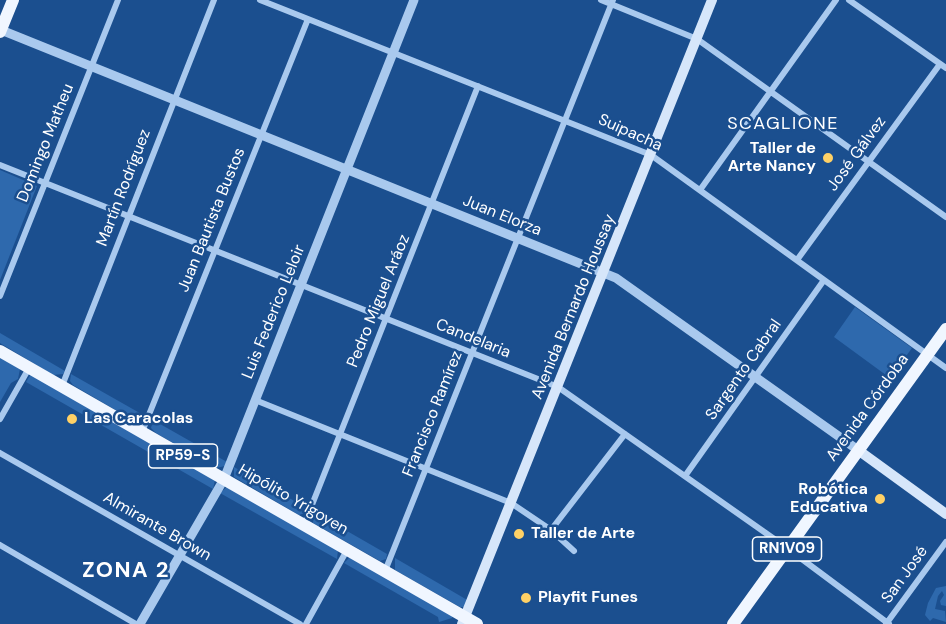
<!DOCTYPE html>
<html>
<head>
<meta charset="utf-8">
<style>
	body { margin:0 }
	canvas { display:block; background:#1b4f8f }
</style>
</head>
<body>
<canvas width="946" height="624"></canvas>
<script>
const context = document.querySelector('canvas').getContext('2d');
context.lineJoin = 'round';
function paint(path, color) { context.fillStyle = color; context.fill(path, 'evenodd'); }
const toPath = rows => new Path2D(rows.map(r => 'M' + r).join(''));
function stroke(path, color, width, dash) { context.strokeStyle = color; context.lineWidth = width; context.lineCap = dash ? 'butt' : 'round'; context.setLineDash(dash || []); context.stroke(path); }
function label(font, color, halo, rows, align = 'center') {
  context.font = font + ' "DM Sans",sans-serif'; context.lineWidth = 5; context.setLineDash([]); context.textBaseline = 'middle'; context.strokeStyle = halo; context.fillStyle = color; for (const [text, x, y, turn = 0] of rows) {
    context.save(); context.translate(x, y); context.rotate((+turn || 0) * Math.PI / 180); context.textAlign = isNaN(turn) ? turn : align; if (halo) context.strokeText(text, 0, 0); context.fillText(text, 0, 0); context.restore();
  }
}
const green = toPath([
	[0,170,37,186,0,280],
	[855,307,912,348,890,378,834,337],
	[0,333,65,371,63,374,53,375,0,343],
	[0,357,20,369,18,379,11,383,0,402],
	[31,374,215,480,213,489,26,382],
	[71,374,145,416,144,419,136,422,73,385,70,381],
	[153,420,227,462,225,466,216,468,156,433,151,428],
	[234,467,307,508,305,513,299,515,234,477],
	[228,486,338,550,337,559,220,493],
	[314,512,387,554,386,559,380,561,313,523],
	[350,557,453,616,452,618,439,622,438,617,344,563],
	[395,558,469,601,464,607,460,607,395,570],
	[946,586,946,606,941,605,940,601,944,595,942,591,938,596,935,609,945,611,946,622,933,618,930,621,925,615,928,603,936,588]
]);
const minor = toPath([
	[260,0,651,155,946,368],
	[601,0,697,39,946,217],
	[849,0,946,68],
	[0,165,558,387,787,548,889,624],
	[700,190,836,0],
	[797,260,940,64],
	[0,296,118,0],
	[62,386,214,0],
	[255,400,511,503,551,530,574,551],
	[0,419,29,368],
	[142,432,308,19],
	[0,453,300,624],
	[685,476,824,280],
	[304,525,478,86],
	[551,530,625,434],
	[0,545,136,624],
	[385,571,613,0],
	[306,624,347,550],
	[886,624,946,542]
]);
const tertiary = toPath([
	[1,30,616,278,858,450],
	[140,624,224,479,414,0]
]);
const secondary = toPath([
	[858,450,946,514],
	[462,624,712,0]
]);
const primary = toPath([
	[0,32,13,0],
	[0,351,477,624],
	[733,624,946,329]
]);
const markers = [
	[828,158,6,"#ffd166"],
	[72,419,6,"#ffd166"],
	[880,499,6,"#ffd166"],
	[519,534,6,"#ffd166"],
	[526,598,6,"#ffd166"]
];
const shields = [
	[183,456,69],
	[787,549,69]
];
const shieldNames = [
	["RP59-S",183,456],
	["RN1V09",787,549]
];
const streetNames = [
	["Suipacha",630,133,24],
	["Domingo Matheu",46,143,-68],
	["José Gálvez",857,154,-54],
	["Martín Rodríguez",124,188,-69],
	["Juan Elorza",502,216,22],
	["Juan Bautista Bustos",212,220,-68],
	["Pedro Miguel Aráoz",379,301,-68],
	["Avenida Bernardo Houssay",574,307,-68],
	["Luis Federico Leloir",274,312,-68],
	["Candelaria",473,339,22],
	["Sargento Cabral",744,370,-55],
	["Avenida Córdoba",868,408,-54],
	["Francisco Ramírez",433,414,-68],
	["Hipólito Yrigoyen",293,500,30],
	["Almirante Brown",157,527,30],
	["San José",905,575,-54]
];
const poiNames = [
	["Taller de",816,149,"right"],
	["Arte Nancy",816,167,"right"],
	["Las Caracolas",84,419],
	["Robótica",868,490,"right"],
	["Educativa",868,508,"right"],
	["Taller de Arte",531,534],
	["Playfit Funes",538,598]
];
const neighbourhoodNames = [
	["SCAGLIONE",783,124]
];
const districtNames = [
	["ZONA 2",126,571]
];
paint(green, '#2e69ad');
stroke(minor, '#a9c9ee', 6);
stroke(tertiary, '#a9c9ee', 9);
stroke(secondary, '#d6e6fa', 10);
stroke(primary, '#f0f6ff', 12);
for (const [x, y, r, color] of markers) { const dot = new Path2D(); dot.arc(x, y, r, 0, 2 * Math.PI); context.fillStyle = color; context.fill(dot); stroke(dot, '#1b4f8f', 2); }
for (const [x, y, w] of shields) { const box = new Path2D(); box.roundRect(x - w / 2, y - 12, w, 24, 4.5); context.fillStyle = '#1b4f8f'; context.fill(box); stroke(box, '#fff', 1.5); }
label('bold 15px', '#fff', null, shieldNames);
label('16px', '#fff', '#1b4f8f', streetNames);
label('bold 16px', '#fff', '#1b4f8f', poiNames, 'left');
context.letterSpacing = '1.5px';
label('18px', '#fff', '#1b4f8f', neighbourhoodNames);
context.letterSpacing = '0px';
context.letterSpacing = '1.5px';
label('bold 22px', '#fff', '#1b4f8f', districtNames);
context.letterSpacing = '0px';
</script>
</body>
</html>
